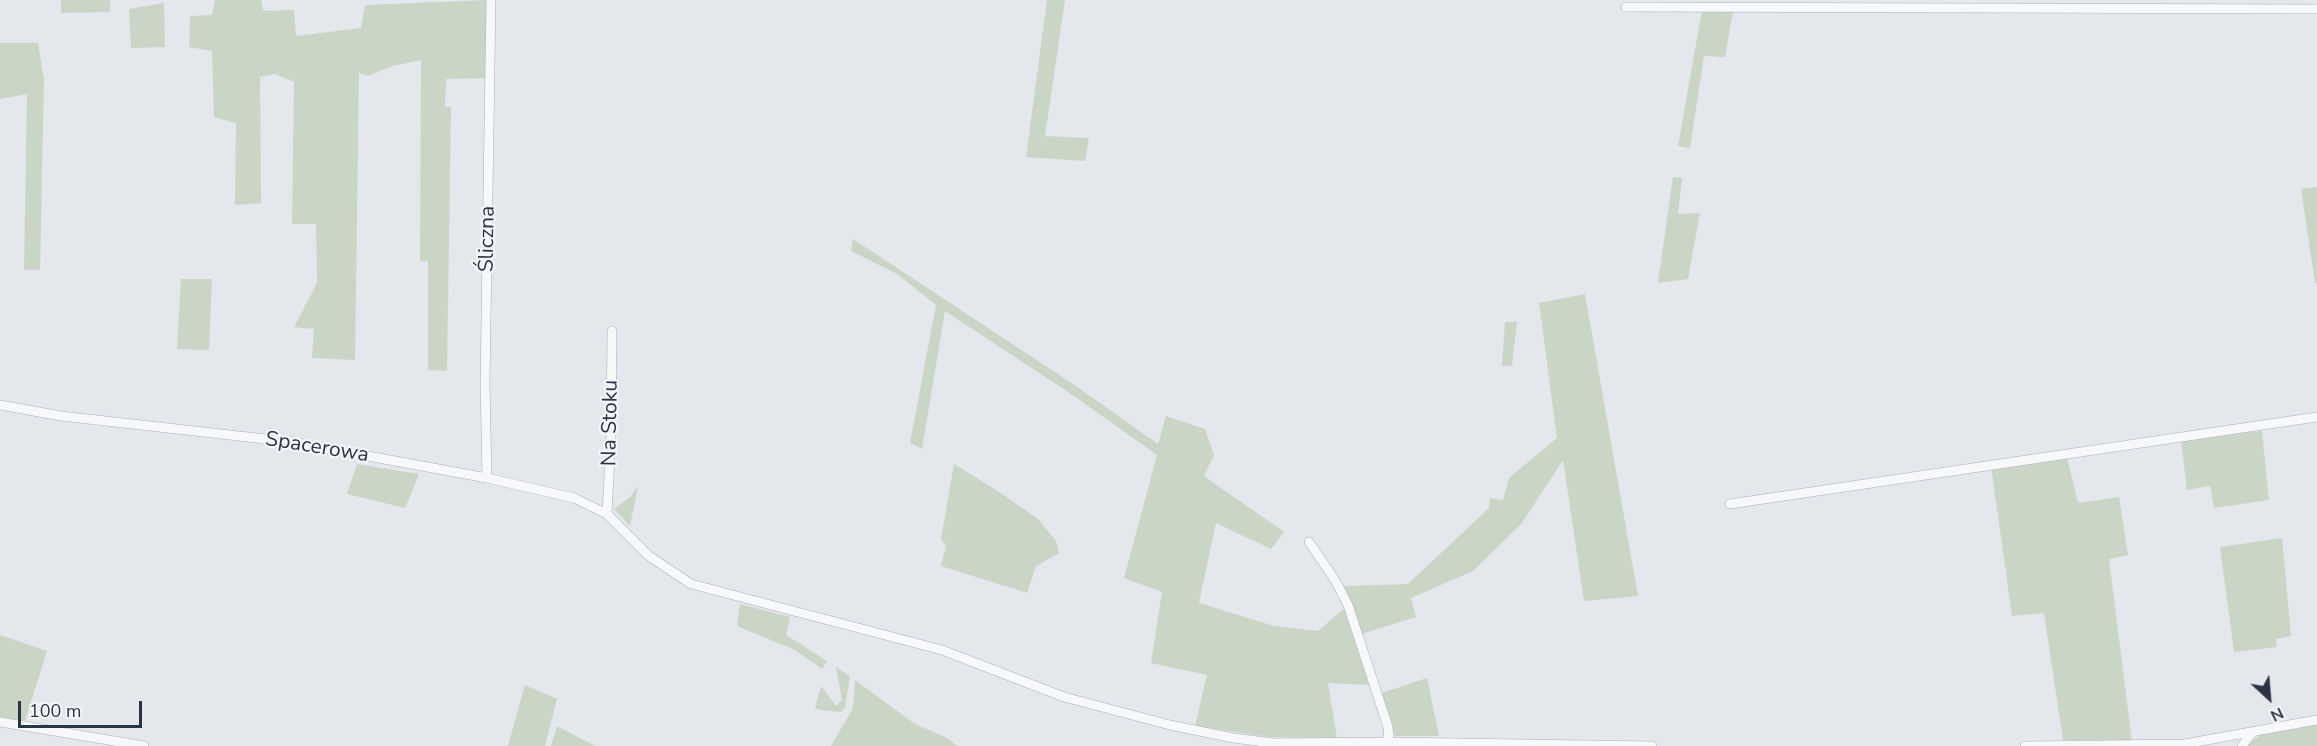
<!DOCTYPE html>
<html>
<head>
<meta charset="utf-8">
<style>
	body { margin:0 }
	#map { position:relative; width:2317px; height:746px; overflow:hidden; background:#e4e7ec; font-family:"Nunito Sans",sans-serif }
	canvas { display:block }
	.north { position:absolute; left:2239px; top:668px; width:60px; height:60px; -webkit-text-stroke:4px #f4f6f9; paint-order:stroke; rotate:154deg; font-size:16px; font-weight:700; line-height:24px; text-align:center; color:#2b3445 }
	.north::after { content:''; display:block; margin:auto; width:21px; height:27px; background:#2b3445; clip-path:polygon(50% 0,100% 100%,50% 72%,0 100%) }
	.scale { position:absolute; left:18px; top:701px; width:124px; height:27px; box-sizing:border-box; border:3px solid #2b3445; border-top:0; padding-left:8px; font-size:18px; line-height:21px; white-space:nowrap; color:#2b3445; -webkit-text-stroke:4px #f4f6f9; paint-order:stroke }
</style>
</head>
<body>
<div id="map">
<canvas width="2317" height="746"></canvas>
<div class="north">N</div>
<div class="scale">100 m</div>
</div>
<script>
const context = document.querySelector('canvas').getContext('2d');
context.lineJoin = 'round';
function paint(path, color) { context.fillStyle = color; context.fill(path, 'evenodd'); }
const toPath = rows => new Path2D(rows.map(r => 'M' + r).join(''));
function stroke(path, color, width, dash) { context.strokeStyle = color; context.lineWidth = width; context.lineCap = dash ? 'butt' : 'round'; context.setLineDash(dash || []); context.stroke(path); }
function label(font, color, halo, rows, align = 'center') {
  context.font = font + ' "Nunito Sans",sans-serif'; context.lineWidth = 4.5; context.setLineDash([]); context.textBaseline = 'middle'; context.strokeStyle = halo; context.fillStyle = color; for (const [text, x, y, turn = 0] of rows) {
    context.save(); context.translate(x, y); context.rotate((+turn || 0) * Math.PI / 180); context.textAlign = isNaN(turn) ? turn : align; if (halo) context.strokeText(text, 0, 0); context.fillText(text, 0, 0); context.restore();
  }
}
const green = toPath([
	[61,0,110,0,110,12,61,13],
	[215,0,261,0,263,11,294,10,296,36,361,28,365,5,488,0,487,78,446,79,445,107,451,107,447,371,428,370,428,261,420,261,421,60,392,66,368,76,359,73,355,360,312,358,314,329,294,327,317,283,316,224,292,224,294,82,275,74,260,77,261,203,235,205,236,123,214,117,212,51,189,47,190,16,212,15],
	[1047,0,1065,0,1045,136,1089,138,1085,161,1026,157],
	[164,3,165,47,131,48,129,9],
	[1702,10,1733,11,1725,57,1704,56,1690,148,1678,146],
	[0,43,38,43,44,79,40,270,24,270,27,94,0,99],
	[1673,177,1682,178,1678,214,1700,213,1688,279,1658,283],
	[2317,187,2317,283,2315,283,2301,189],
	[853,239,1073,384,1158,444,1166,416,1205,429,1214,455,1204,476,1284,532,1271,549,1216,523,1199,603,1274,626,1318,631,1346,607,1370,685,1328,683,1337,738,1269,737,1195,726,1207,675,1151,663,1162,592,1124,578,1157,455,1071,394,945,311,922,449,910,443,936,305,897,274,851,251],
	[181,279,212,279,209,350,177,349],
	[1585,294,1638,596,1584,601,1563,460,1522,523,1473,571,1411,598,1416,617,1361,634,1344,586,1408,584,1489,508,1490,498,1503,500,1509,478,1557,438,1539,303],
	[1505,322,1517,322,1512,366,1502,366],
	[2262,431,2269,500,2214,508,2210,486,2187,490,2181,440],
	[2066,453,2078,503,2119,497,2128,555,2109,559,2132,742,2063,740,2044,613,2012,616,1991,466],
	[357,464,419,474,405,508,347,494],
	[954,464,1001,493,1038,519,1056,541,1059,553,1036,566,1027,593,941,566,946,546,941,539],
	[638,486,630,526,614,509,630,497],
	[2282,538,2291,636,2276,639,2277,647,2234,652,2220,547],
	[740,604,790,617,786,635,827,661,822,669,795,650,737,626],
	[0,635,47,651,25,721,0,717],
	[836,667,850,676,845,708,841,712,821,710,815,708,821,686,836,706,842,700],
	[1427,678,1439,736,1395,736,1382,693],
	[855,680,915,724,947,738,957,746,831,746,853,708],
	[525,685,557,699,545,746,508,746],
	[2317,725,2317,746,2247,746,2260,735],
	[557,726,595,746,551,746]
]);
const street = toPath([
	[1626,7,2317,9],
	[0,405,61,416,292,442,487,478,574,498,607,514,649,556,691,584,942,650,1064,697,1170,725,1233,738,1273,743,1389,742,1652,746],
	[487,478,485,384,491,0],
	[1730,504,2317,417],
	[607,514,611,437,612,331],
	[1309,542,1335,580,1348,605,1388,727,1389,742],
	[0,722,144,746],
	[2025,746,2185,744,2317,720],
	[2242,746,2252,733]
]);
const streetNames = [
	["Śliczna",488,239,-89],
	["Na Stoku",611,423,-89],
	["Spacerowa",317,448,9]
];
paint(green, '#c9d6c5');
stroke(street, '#a9aeb7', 10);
stroke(street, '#f7f8fa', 9);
label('21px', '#2b3445', '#f4f6f9', streetNames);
</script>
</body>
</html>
